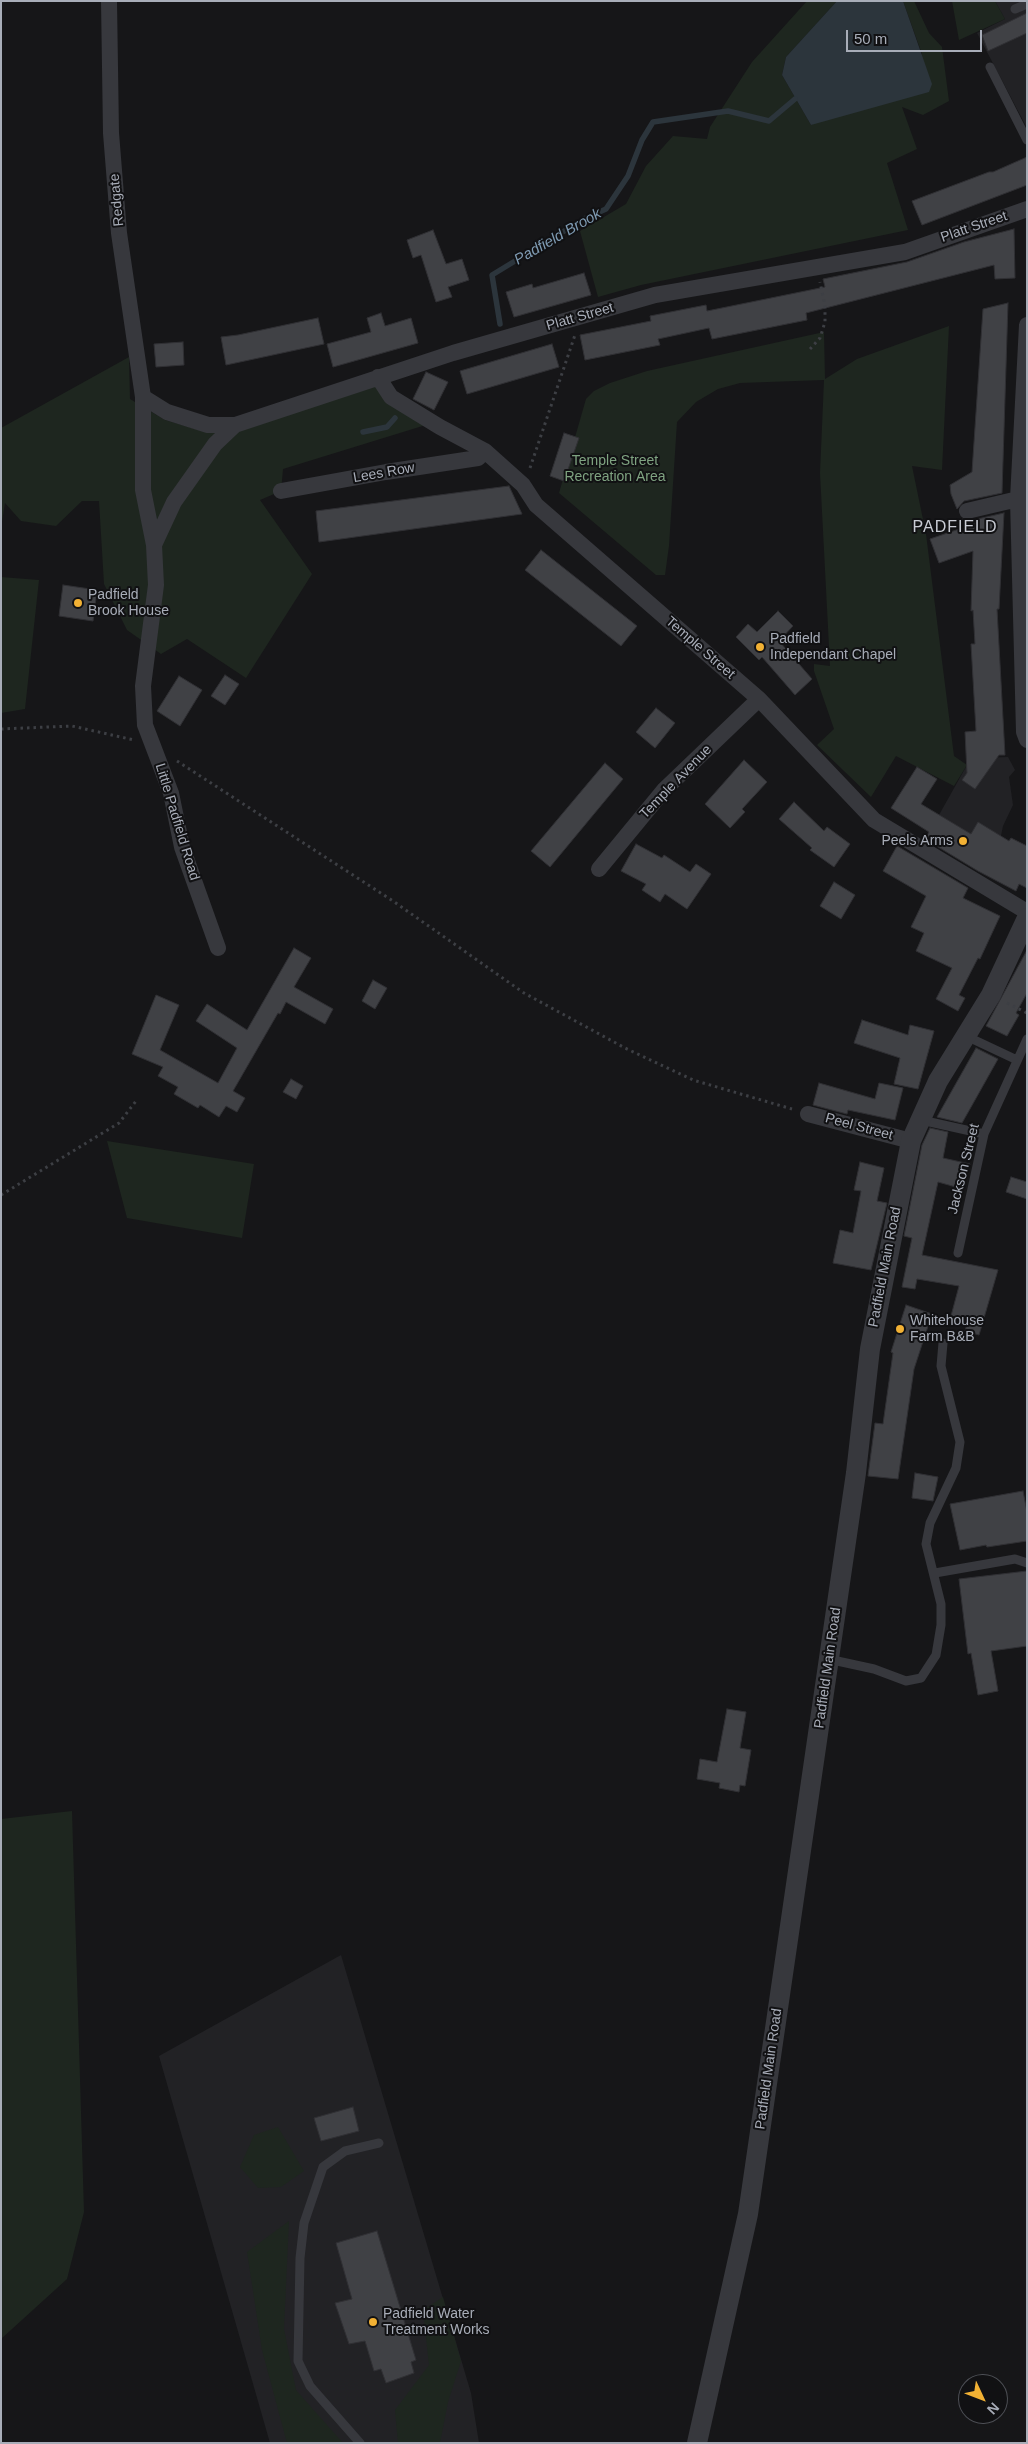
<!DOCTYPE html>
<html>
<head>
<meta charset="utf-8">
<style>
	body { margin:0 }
	#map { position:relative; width:1028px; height:2444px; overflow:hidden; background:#161618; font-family:Arial,sans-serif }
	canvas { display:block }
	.frame { position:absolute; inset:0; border:2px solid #a8adb8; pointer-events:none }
	.north { position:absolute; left:958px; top:2374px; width:50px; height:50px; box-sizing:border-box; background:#111113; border:1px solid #4d4f55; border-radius:50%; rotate:133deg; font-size:14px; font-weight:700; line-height:20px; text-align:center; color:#a8adb8 }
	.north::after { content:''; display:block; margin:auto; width:18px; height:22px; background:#f2b134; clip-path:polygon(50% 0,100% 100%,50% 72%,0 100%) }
	.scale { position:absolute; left:846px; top:30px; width:136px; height:22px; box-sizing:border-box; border:2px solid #a8adb8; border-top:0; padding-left:6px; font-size:15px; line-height:18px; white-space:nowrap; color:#a8adb8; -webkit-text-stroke:4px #111113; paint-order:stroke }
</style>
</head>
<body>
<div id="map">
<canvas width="1028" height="2444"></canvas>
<div class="frame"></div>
<div class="north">N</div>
<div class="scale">50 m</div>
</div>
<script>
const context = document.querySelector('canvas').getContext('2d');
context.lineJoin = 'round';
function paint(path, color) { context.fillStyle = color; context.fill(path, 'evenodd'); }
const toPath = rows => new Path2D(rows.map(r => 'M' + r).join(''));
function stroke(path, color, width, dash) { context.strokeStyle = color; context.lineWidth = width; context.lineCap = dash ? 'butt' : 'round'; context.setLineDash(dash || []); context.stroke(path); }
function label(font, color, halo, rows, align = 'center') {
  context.font = font + ' Arial,sans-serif'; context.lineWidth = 4; context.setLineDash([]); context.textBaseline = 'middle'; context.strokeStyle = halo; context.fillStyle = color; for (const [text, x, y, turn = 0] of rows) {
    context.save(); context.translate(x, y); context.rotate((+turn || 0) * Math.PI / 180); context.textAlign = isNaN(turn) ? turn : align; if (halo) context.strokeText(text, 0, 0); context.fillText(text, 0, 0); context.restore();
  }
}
const built = toPath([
	[995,1,1027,1,1027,128,977,33,1005,19],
	[1008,757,1015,770,1009,777,1013,805,1003,826,998,850,985,872,939,815,967,765,981,758],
	[341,1955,471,2393,479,2443,270,2443,159,2056]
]);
const green = toPath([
	[807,1,837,1,786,57,782,75,811,125,922,54,903,1,914,1,929,33,942,47,949,101,923,115,902,107,917,149,887,163,908,230,641,285,598,297,580,231,626,204,646,166,673,136,707,139,710,127,752,62],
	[952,1,995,1,1005,19,959,40],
	[949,326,942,470,912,466,926,534,954,756,967,765,954,786,896,756,871,797,817,745,834,729,814,671,814,664,830,666,820,473,824,380,740,383,718,389,696,402,677,422,669,546,665,575,656,575,559,493,586,399,594,391,610,383,647,371,824,332,825,379,857,359],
	[129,357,130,399,165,420,206,432,375,384,429,424,283,469,281,491,260,500,312,574,246,678,187,639,161,654,127,630,104,584,99,501,82,501,56,526,21,521,5,503,1,528,1,428],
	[1,577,39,580,25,709,1,713],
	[107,1141,254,1164,242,1238,127,1218],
	[72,1811,84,2212,67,2279,1,2339,1,1819],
	[278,2127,304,2171,281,2187,258,2188,240,2167,254,2135],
	[289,2221,284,2329,296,2390,343,2443,287,2443,262,2350,247,2252],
	[443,2297,461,2361,448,2402,440,2443,398,2443,395,2410,429,2365,423,2310]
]);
const water = toPath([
	[837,1,903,1,932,84,929,92,811,125,782,75,786,57]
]);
const stream = toPath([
	[500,324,492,275,584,219,606,209,628,176,642,140,653,122,728,111,769,121,795,99],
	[363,432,387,427,395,418]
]);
const building = toPath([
	[1027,13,1027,33,988,51,982,35,1027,13],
	[1027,157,1027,185,922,225,912,201,989,172,993,172,1027,157],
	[1014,229,1015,278,995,279,994,265,806,313,807,320,712,339,709,328,658,339,660,345,585,360,580,335,651,321,650,316,706,305,707,311,825,287,823,279,907,262,964,242,1014,229],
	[433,230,446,264,462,259,469,280,448,287,452,297,436,302,421,255,413,258,407,240,433,230],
	[584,273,591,295,514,317,506,292,532,284,533,288,584,273],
	[1008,303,1002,493,964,501,957,509,951,494,950,485,972,472,983,309,1008,303],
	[381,313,385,326,411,318,418,343,333,367,327,344,371,332,367,318,381,313],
	[318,318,324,344,226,365,221,337,238,335,318,318],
	[183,342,184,365,156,367,154,344,183,342],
	[552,344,559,367,467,394,460,371,552,344],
	[426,372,448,382,434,410,413,399,426,372],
	[564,433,579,438,564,481,550,476,564,433],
	[509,486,522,514,319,542,316,511,509,486],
	[1004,513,999,609,997,609,1005,755,999,755,975,789,962,780,967,773,965,732,976,731,971,644,975,644,973,610,971,611,973,551,939,563,930,539,965,527,962,519,969,521,1004,513],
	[541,550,637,626,621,646,525,570,541,550],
	[63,585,97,590,93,621,59,616,63,585],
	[778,611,793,626,779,641,812,679,795,695,762,657,759,660,736,637,748,624,757,632,778,611],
	[225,675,239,684,225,705,211,696,225,675],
	[179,676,202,690,180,726,157,711,179,676],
	[656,708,675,723,655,748,636,732,656,708],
	[744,760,767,782,742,809,745,812,730,828,705,804,744,760],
	[605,763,623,779,550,867,531,851,605,763],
	[917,767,937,779,921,804,971,834,978,822,1009,841,1011,838,1027,846,1027,888,1019,884,1016,891,978,871,925,839,929,832,891,808,917,767],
	[794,802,824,831,827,827,850,844,834,867,810,850,812,848,779,819,794,802],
	[636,844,662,858,664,855,690,872,696,864,711,874,687,909,665,894,660,902,642,890,646,884,621,871,636,844],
	[897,846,968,888,963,898,1000,916,980,959,978,958,959,995,965,998,958,1011,936,999,952,968,916,951,924,933,911,927,926,896,883,871,897,846],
	[834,882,855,895,841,919,820,906,834,882],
	[294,948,311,958,294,987,333,1009,325,1024,286,1002,280,1014,278,1013,233,1091,245,1098,237,1112,226,1106,219,1117,200,1105,198,1108,174,1094,178,1087,158,1076,163,1067,132,1054,156,995,179,1005,160,1050,218,1083,237,1048,196,1021,207,1004,247,1030,294,948],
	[1027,950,1027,993,1016,1013,1019,1015,1007,1036,986,1026,1027,950],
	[373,980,387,988,375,1009,362,1001,373,980],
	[862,1020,908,1035,910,1025,934,1031,918,1089,894,1084,900,1058,854,1043,862,1020],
	[976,1048,998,1059,975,1100,962,1123,937,1117,976,1048],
	[291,1079,303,1086,296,1099,283,1092,291,1079],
	[819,1083,875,1099,879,1083,903,1088,895,1120,848,1110,847,1114,813,1105,819,1083],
	[930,1128,948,1132,943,1158,970,1164,963,1189,938,1182,922,1255,998,1270,979,1335,965,1331,968,1321,951,1316,959,1286,917,1279,915,1289,902,1287,912,1238,904,1236,922,1145,930,1128],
	[860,1162,884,1168,877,1201,887,1203,871,1270,833,1263,840,1230,853,1233,861,1191,854,1190,860,1162],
	[1011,1177,1027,1182,1027,1199,1006,1192,1011,1177],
	[906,1305,932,1314,914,1369,898,1479,868,1476,875,1423,883,1424,893,1353,891,1352,906,1305],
	[915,1473,938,1477,933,1501,912,1498,915,1473],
	[1023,1491,1027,1512,1027,1541,987,1547,986,1545,960,1550,950,1504,1023,1491],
	[1027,1571,1027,1646,991,1651,998,1691,978,1695,971,1653,968,1654,959,1579,1027,1571],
	[727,1709,746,1712,740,1748,751,1750,745,1786,740,1785,739,1792,719,1788,720,1783,697,1779,700,1759,717,1762,727,1709],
	[353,2107,359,2131,321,2141,314,2118,353,2107],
	[377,2231,416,2360,411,2362,414,2373,386,2383,381,2369,374,2371,365,2341,349,2344,335,2303,352,2299,336,2243,377,2231]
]);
const path = toPath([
	[810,349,820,338,825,322,825,306,820,282],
	[530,468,575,335],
	[1,729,72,726,134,740],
	[177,761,393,901,524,993,625,1048,693,1080,792,1109],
	[1007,1003,1027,1013],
	[1,1195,119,1123,136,1101]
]);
const service = toPath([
	[1015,9,1027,4],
	[990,67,1027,140],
	[966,1036,1017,1060],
	[921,1120,984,1134],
	[958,1253,984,1134,1027,1039],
	[935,1573,1015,1559,1027,1563],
	[828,1659,874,1669,906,1681,921,1678,936,1655,941,1625,941,1604,926,1544,930,1523,956,1468,960,1442,941,1366,943,1343],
	[360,2443,310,2386,298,2361,300,2258,304,2223,323,2167,345,2151,379,2143]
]);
const minor = toPath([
	[109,1,111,133,119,233,143,397,143,490,154,545,156,585,143,686,145,725,171,793,182,847,218,948],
	[1027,325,1018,499,1024,732,1027,740],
	[378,377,391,397,440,427,485,451,523,485,536,505,759,699,874,820,1027,912],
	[143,397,167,412,208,425,235,425,453,353,655,295,905,252,1027,209],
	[281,491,386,472,478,458,485,451],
	[967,511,1018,499,1027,499],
	[154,545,174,502,215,444,235,425],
	[599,869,664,790,759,699],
	[808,1114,911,1141]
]);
const tertiary = toPath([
	[697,2443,748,2214,856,1473,870,1349,911,1141,938,1081,991,995,1027,918]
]);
const markers = [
	[78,603,5,"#f2b134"],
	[760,647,5,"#f2b134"],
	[963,841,5,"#f2b134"],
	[900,1329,5,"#f2b134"],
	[373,2322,5,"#f2b134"]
];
const streetNames = [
	["Redgate",117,200,-95],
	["Platt Street",974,227,-19],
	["Platt Street",580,317,-16],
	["Lees Row",384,473,-10],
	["Temple Street",700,648,41],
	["Temple Avenue",676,782,-46],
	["Little Padfield Road",177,822,73],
	["Peel Street",859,1127,15],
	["Jackson Street",964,1169,-76],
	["Padfield Main Road",885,1267,-79],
	["Padfield Main Road",828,1668,-82],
	["Padfield Main Road",769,2069,-82]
];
const parkNames = [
	["Temple Street",615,461],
	["Recreation Area",615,477]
];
const poiNames = [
	["Padfield",88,595],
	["Brook House",88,611],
	["Padfield",770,639],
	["Independant Chapel",770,655],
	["Peels Arms",953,841,"right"],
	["Whitehouse",910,1321],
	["Farm B&B",910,1337],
	["Padfield Water",383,2314],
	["Treatment Works",383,2330]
];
const waterNames = [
	["Padfield Brook",558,237,-30]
];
const quarterNames = [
	["PADFIELD",955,528]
];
paint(built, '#222225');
paint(green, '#1e261f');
paint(water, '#2c353c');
stroke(stream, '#2c353c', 5.5);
paint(building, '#404145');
stroke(building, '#303034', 1);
stroke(path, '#3d3f44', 3, [2.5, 4]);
stroke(service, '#37383d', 9);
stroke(minor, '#37383d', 16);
stroke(tertiary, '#37383d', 20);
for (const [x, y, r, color] of markers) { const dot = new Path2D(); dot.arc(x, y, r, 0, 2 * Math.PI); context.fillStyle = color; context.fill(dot); stroke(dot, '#111113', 2); }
label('14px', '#a8adb8', '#111113', streetNames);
label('14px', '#7fa381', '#111113', parkNames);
label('14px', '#a8adb8', '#111113', poiNames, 'left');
label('italic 15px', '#7f9bb3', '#111113', waterNames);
context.letterSpacing = '1px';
label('16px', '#c9ccd4', '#111113', quarterNames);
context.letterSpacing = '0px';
</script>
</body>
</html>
